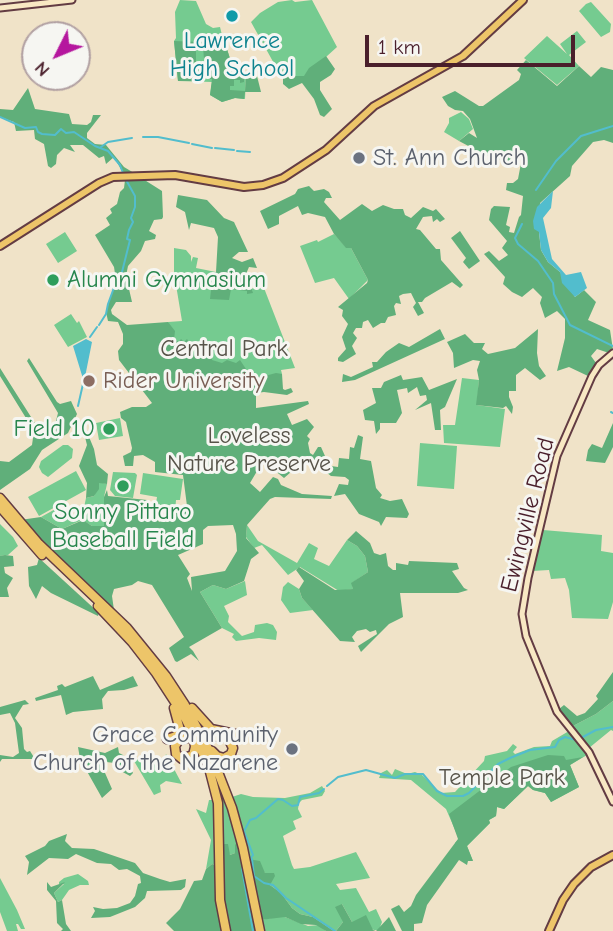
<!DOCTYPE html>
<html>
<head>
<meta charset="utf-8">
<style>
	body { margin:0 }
	#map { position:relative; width:613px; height:931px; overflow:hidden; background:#f0e3c8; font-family:"Comic Neue",sans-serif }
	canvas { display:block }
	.north { position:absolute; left:21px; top:21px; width:70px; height:70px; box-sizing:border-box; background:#f6f6f2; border:2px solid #b1a0a2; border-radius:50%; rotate:227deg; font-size:19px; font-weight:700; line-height:28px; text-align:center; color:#4a1f2b }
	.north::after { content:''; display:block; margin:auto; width:24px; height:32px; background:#b5179e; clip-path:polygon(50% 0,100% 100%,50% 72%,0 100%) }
	.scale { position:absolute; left:365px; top:35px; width:210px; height:32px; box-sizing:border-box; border:4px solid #4a1f2b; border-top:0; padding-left:9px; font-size:21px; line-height:24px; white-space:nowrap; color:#4a1f2b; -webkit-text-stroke:5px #f6f6f2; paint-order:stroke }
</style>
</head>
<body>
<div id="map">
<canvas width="613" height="931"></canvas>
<div class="north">N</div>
<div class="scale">1 km</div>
</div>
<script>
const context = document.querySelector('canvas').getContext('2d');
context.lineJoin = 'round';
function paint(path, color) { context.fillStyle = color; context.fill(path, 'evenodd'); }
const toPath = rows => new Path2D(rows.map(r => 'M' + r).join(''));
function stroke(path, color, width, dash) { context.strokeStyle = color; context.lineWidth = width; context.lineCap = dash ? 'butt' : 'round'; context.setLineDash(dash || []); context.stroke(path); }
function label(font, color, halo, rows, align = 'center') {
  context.font = font + ' "Comic Neue",sans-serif'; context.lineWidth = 6; context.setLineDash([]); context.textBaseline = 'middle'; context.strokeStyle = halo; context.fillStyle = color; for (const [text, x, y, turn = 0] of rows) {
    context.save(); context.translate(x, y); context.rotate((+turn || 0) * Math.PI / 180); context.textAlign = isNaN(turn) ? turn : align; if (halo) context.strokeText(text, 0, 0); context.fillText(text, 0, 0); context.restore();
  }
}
const green = toPath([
	[180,0,196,1,206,24,213,28,220,27,223,39,221,41,197,42,225,43,235,74,246,76,245,99,235,98,222,102,210,95,212,82,178,81,174,41,176,38,175,12],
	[292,0,295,2,312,0,337,47,305,76,281,76,251,22,260,13,278,2],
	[591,2,611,24,610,32,601,37,579,11,586,4],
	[577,31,586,42,569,55,579,66,557,85,524,58,547,36,567,54,560,44],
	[461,112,469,119,473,129,459,141,444,132,449,123,449,118],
	[65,232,77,251,58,263,46,244],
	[334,234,346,247,351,248,368,280,349,299,334,278,315,283,300,246,317,240,318,242],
	[174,248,186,250,191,256,191,262,193,257,198,258,196,268,216,272,212,281,230,289,264,288,295,368,281,370,282,374,188,408,168,322,182,321,176,285,174,284],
	[71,314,77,323,79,321,87,337,68,347,54,325],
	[462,378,479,380,477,405,505,409,500,447,444,443,443,425,455,425],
	[120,418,123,436,99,440,96,423],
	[420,443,457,446,454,489,417,486],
	[63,445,68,445,73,449,72,458,48,477,42,473,39,467,41,461],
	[76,471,86,490,39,516,28,497],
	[113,472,135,473,137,475,133,498,115,496,110,490],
	[143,473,183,479,180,500,176,500,175,512,155,509,157,497,140,494],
	[99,482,107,484,104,497,104,526,92,526,82,520,62,529,41,517,59,507,67,515,80,520,82,517,86,498,94,496],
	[0,524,13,537,18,546,8,555,0,556],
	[247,525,258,541,297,563,309,543,318,548,314,559,329,566,347,540,357,546,365,556,368,572,352,583,353,589,339,591,300,567,288,575,262,545,254,548,246,537],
	[543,530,602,535,601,551,613,553,613,602,608,619,572,618,569,590,565,578,551,579,549,570,532,571],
	[245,581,247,595,224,606,229,616,228,622,242,636,254,632,255,625,267,623,273,625,277,632,276,640,259,638,236,641,232,637,234,634,222,628,200,592,213,585,226,589],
	[288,582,299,589,302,598,313,610,290,613,281,600,283,587],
	[613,701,613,731,611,730,589,748,573,726,596,714],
	[569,731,587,755,570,765,579,787,551,802,545,793,533,790,528,786,504,809,497,807,496,816,489,820,490,823,467,846,473,861,455,843,459,839,446,809,411,780,379,778,381,773,387,770,392,775,395,769,407,774,415,772,422,775,441,793,455,792,484,761,485,756,507,751,513,744,517,747,513,752,515,754,534,747,550,746,552,741],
	[166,754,182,784,166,781,160,785,161,792,154,795,134,761,141,758,164,761],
	[220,785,238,841,235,853,230,855,223,844,223,808],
	[322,786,325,791,322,796,302,800,299,803,298,809,302,817,293,821,296,829,283,836,292,865,294,869,310,867,356,852,370,878,336,884,340,890,356,888,369,912,376,909,382,922,379,930,374,930,352,922,342,904,343,922,336,931,313,917,300,914,292,908,281,893,270,885,265,873,248,859,232,797,241,794,253,797,285,798,310,793],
	[209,800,214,800,215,858,215,865,212,864,206,869,211,840,196,809,206,813],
	[78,874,88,881,89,885,80,885,69,890,62,900,58,902,54,893,64,884,59,884,59,882,64,878],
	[0,878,17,910,25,929,21,929,18,924,16,924,18,931,7,931,0,912],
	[277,917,285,917,308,926,319,925,326,931,264,931,260,920]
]);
const forest = toPath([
	[174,41,225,43,235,74,244,75,244,82,240,83,240,80,234,80,234,86,230,86,230,90,245,91,246,76,256,72,261,92,245,92,244,99,235,98,222,102,210,95,212,79,208,79,209,66,204,59,203,47,196,51,196,62,186,63,187,70,197,72,197,81,178,81],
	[326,56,335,69,331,75,320,82,320,90,332,109,324,117,320,115,314,99,302,83,289,89,283,84,283,76,304,76,309,68],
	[526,60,557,86,579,66,591,77,601,67,613,70,613,143,604,140,593,142,572,166,570,176,540,203,539,232,541,250,548,262,560,272,575,297,584,290,596,302,588,320,610,330,613,350,609,353,597,349,591,356,596,363,588,376,569,367,557,371,565,338,565,319,557,311,545,318,540,303,542,297,533,288,522,297,512,292,503,284,505,277,484,254,489,251,499,261,508,255,502,248,507,241,489,220,491,209,494,206,510,207,506,225,510,227,509,232,514,233,519,217,521,215,523,196,506,190,507,183,513,183,518,179,522,158,519,157,509,164,506,163,508,152,504,152,499,160,491,155,480,157,473,152,474,149,459,141,469,133,477,138,470,119,463,111,455,110,448,106,442,97,455,91,479,106,483,106,519,80,521,74,517,70],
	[28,88,35,109,69,114,72,124,87,125,91,122,93,115,101,115,87,133,87,138,95,144,106,145,124,167,134,173,123,173,114,157,106,164,104,156,99,158,83,145,70,145,75,152,64,148,57,155,56,164,51,168,48,166,44,144,35,139,34,130,16,131,14,122,0,117,0,109,13,110],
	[143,179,162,191,163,217,162,219,154,220,149,231,156,235,155,239,145,241,141,251,128,266,126,276,132,302,116,302,111,310,112,314,127,325,168,322,175,331,174,340,179,342,181,339,184,342,187,339,190,344,187,353,196,355,206,346,208,346,206,352,212,356,212,360,222,363,227,360,236,363,240,360,248,372,261,377,276,373,282,374,283,389,285,390,291,388,293,392,287,395,264,392,256,393,256,408,308,401,309,404,287,414,292,425,307,419,314,427,307,436,310,439,308,443,310,453,313,455,318,447,321,447,325,456,319,459,324,465,338,467,339,458,349,459,350,447,354,448,358,435,363,437,360,459,371,461,376,488,382,495,380,498,390,501,402,499,409,514,407,518,386,517,381,526,379,522,359,514,345,494,334,496,339,484,348,485,349,480,345,477,331,476,312,461,309,465,304,463,301,467,298,466,284,478,263,461,250,483,260,492,273,477,278,479,281,485,302,494,332,496,331,499,275,497,270,499,247,525,246,538,259,553,251,559,244,581,226,589,213,585,200,592,222,628,189,647,193,651,199,661,191,654,177,662,175,661,169,648,184,637,152,585,138,581,132,585,114,589,112,596,114,610,20,520,41,517,62,529,83,520,92,526,104,526,104,497,107,490,108,496,147,500,159,522,187,506,183,475,155,472,155,462,143,455,134,456,133,466,125,466,123,456,131,452,132,448,126,422,121,418,120,412,132,407,146,407,152,403,119,360,118,351,123,344,123,334,118,322,108,321,106,312,116,280,114,267,95,235,110,225,106,218,112,213,110,209,117,204,120,192,124,188,125,180],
	[233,525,236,534,237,551,225,571,191,577,192,591,187,578,190,574,178,555,203,544,203,530,208,526],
	[309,186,314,191,324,189,329,192,332,198,326,198,324,202,340,220,362,204,372,211,383,205,394,209,403,209,405,215,411,218,423,207,433,211,436,209,445,219,440,222,437,219,433,222,432,216,423,217,416,229,420,230,436,249,440,249,441,260,463,285,460,288,452,282,425,298,422,302,418,302,424,313,418,316,413,307,416,303,411,293,403,294,399,296,401,304,396,303,394,306,396,315,388,317,385,323,381,323,373,328,368,320,363,322,362,328,356,328,353,333,357,338,352,346,356,354,343,362,338,361,338,358,346,349,342,337,348,324,342,316,343,310,338,307,367,283,368,280,351,248,346,248,334,234,325,217,308,213,302,215,298,206,279,216,279,224,268,229,260,211,295,194,298,189],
	[178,195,207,200,224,218,234,222,248,252,239,252,232,258,242,262,253,258,257,268,249,267,246,274,253,293,247,294,247,291,231,289,229,300,210,299,212,281,216,272,218,237,214,228,191,223,189,230,185,212,176,207],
	[460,231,480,261,469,269,463,262,466,258,451,238],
	[440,329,445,339,355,380,342,382,343,374,351,377,373,367,372,362,377,362,386,352,399,343,409,347],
	[538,329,537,353,539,366,546,376,540,380,525,368,516,375,516,391,509,391,509,397,513,407,512,414,506,406,503,408,476,405,479,380,477,370,480,361,473,360,454,368,453,353,447,342,465,334,474,343,485,343,482,349,488,354,515,348],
	[29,358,57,402,60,404,71,401,77,414,68,433,42,450,30,469,0,490,0,461,9,462,32,445,34,431,0,376,0,368,38,428,54,429,58,413,27,361],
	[401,375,403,380,422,377,429,390,457,379,445,407,440,410,441,430,435,430,431,403,415,410,427,400,426,395,420,396,417,387,408,393,407,388,397,390,402,413,396,423,380,423,380,429,376,434,374,421,365,420,363,410,376,403,372,388,381,388,384,382],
	[613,423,613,447,605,463,586,461,588,450,592,444,602,448],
	[87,432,94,449,97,465,108,474,107,484,99,483,99,489,94,496,86,498,87,483,79,466,87,445,85,437],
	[356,531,370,543,374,553,380,555,386,553,388,566,393,570,396,570,396,563,408,565,409,561,457,563,459,569,452,571,464,588,468,590,458,593,400,593,403,617,389,624,361,652,358,646,377,634,376,630,370,632,366,629,357,631,352,637,355,642,340,641,302,598,299,589,304,581,296,570,299,567,335,590,353,589,351,583,368,572,365,556,357,546,347,540],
	[5,555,13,556,14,566,4,567,5,573,13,578,7,588,9,597,0,597,0,556],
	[39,558,99,613,98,616,51,593,42,586,36,599,29,586,28,567,37,565],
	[613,672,613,701,596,714,573,726,559,709,564,705,577,716,585,713,598,699,596,696],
	[93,676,100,690,133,676,138,686,124,690,108,691,102,699,103,709,73,712,66,715,61,695,36,701,35,698,58,690,57,686,62,684,65,687],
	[25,700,29,704,23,705,15,718,22,728,24,749,27,752,30,751,35,759,2,759,0,762,0,755,13,757,19,753,15,723,10,713,0,715,0,707],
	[78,747,105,753,118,747,119,753,123,755,133,773,130,776,119,770,115,763,106,762,102,766,112,789,102,798,80,759],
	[548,755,564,756,566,760,583,757,570,765,579,787,551,802,545,793,533,790,528,786,504,809,497,807,496,816,489,820,490,823,467,846,473,861,468,861,467,865,459,860,427,905,422,923,414,924,414,931,402,931,391,909,399,905,404,912,411,906,416,895,458,839,449,814,511,767],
	[67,834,65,841,72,848,94,849,135,863,143,873,160,879,170,882,186,879,185,887,181,890,147,891,145,898,135,907,110,917,91,918,95,911,93,907,103,909,117,908,130,903,135,896,138,884,141,883,140,876,127,869,119,870,111,864,97,863,76,854,68,859,49,858,27,875,29,862,25,856,45,846,49,841],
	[238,841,255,925,255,931,230,931,225,912,223,844,228,844,230,855,235,853,235,845],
	[248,859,260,861,265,873,274,873,275,876,270,885,281,893,292,908,300,914,313,917,334,931,326,931,316,925,301,924,285,917,260,920],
	[212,864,215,865,223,931,174,931,166,923,180,909,194,881,202,880,206,869],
	[47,882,51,887,65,882,54,893,58,902,62,900,66,924,71,931,61,931,63,929,57,923,56,901,47,890],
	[342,904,352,922,366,915,373,930,376,931,389,917,396,931,336,931,343,922,335,907]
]);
const water = toPath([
	[553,191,551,208,543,218,552,259,566,275,581,272,587,288,575,297,562,283,560,272,548,262,541,250,539,232,534,229,533,221,537,207],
	[86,339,92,342,84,382,73,346]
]);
const stream = toPath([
	[0,117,25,128,36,127,38,132,42,134,55,135,61,129,66,133,74,132,95,146,108,151,120,165,123,173],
	[143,137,158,137,189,143],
	[192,144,212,148],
	[101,147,108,142,132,138],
	[215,148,234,150],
	[237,151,250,152],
	[536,190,556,161,581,136,613,126],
	[522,224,515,238,518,244,538,261,553,283,554,294,570,325,613,346],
	[122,272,130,240,127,239,129,230,133,222,131,218,135,207,135,196,125,178],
	[99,325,106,314,108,304,119,274],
	[90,337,97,327],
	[78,406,83,384],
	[611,412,613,413],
	[581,738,596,730,613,727],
	[327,786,338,777,366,770,395,778,405,774,423,774,437,791,447,796,463,796,469,793,498,764,510,758,530,750,555,747,559,740,565,737,576,740],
	[250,859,253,855,244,831,250,820,256,818,278,799,283,800,292,806,298,805,300,797,319,793,324,789],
	[252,859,254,876,264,883,273,885,286,898,335,931],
	[244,865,242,869,253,931]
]);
const secondary = toPath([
	[0,8,72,0],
	[613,353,599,365,592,376,557,456,528,578,522,614,526,636,557,712,589,752,613,802]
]);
const primary = toPath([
	[0,246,99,183,113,177,175,175,244,187,263,185,283,178,326,150,374,106,463,56,523,0],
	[549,931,563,900,574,884,591,867,613,855]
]);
const highway = toPath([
	[0,498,39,544,127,628,166,676,185,705,211,754,232,808,243,848,260,931],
	[0,507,42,555],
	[98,606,132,642,156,673,184,716,208,764,218,803,220,900,226,931],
	[192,708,211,729,235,734],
	[188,738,179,740,175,746,176,754,182,759,193,755,195,747,194,738],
	[167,739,176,736,180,730,174,708],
	[212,751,217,756,224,758,231,754,233,748,228,738,213,736]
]);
const markers = [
	[232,16,7,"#0f9aa8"],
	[359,158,7,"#6b7280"],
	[53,280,7,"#2e9e5b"],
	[89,381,7,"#8d6e63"],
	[109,429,7,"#2e9e5b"],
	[123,486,7,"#2e9e5b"],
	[292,749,7,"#6b7280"]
];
const cultureNames = [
	["Lawrence",232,41],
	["High School",232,69]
];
const worshipNames = [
	["St. Ann Church",373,158],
	["Grace Community",278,735,"right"],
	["Church of the Nazarene",278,763,"right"]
];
const leisureNames = [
	["Alumni Gymnasium",67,280],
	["Field 10",95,429,"right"],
	["Sonny Pittaro",123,512,"center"],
	["Baseball Field",123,540,"center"]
];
const parkNames = [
	["Central Park",224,349],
	["Loveless",249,436],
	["Nature Preserve",249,464],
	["Temple Park",502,778]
];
const educationNames = [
	["Rider University",103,381]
];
const streetNames = [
	["Ewingville Road",528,515,-76]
];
paint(green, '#75cb90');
paint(forest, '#60af7a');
paint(water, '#52bdcd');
stroke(stream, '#52bdcd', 2);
stroke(secondary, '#633c43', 9);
stroke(primary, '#633c43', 10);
stroke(highway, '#633c43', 11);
stroke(secondary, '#f8e8c3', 5);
stroke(primary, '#edc569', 6);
stroke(highway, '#edc569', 8);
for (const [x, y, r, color] of markers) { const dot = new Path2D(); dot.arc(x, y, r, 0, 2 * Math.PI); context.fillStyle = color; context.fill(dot); stroke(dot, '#f6f6f2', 2.5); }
label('24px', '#0d838f', '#f6f6f2', cultureNames);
label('24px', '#5b616d', '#f6f6f2', worshipNames, 'left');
label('24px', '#27864d', '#f6f6f2', leisureNames, 'left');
label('24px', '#575349', '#f6f6f2', parkNames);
label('24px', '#785e54', '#f6f6f2', educationNames, 'left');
label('24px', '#4a1f2b', '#f6f6f2', streetNames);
</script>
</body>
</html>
